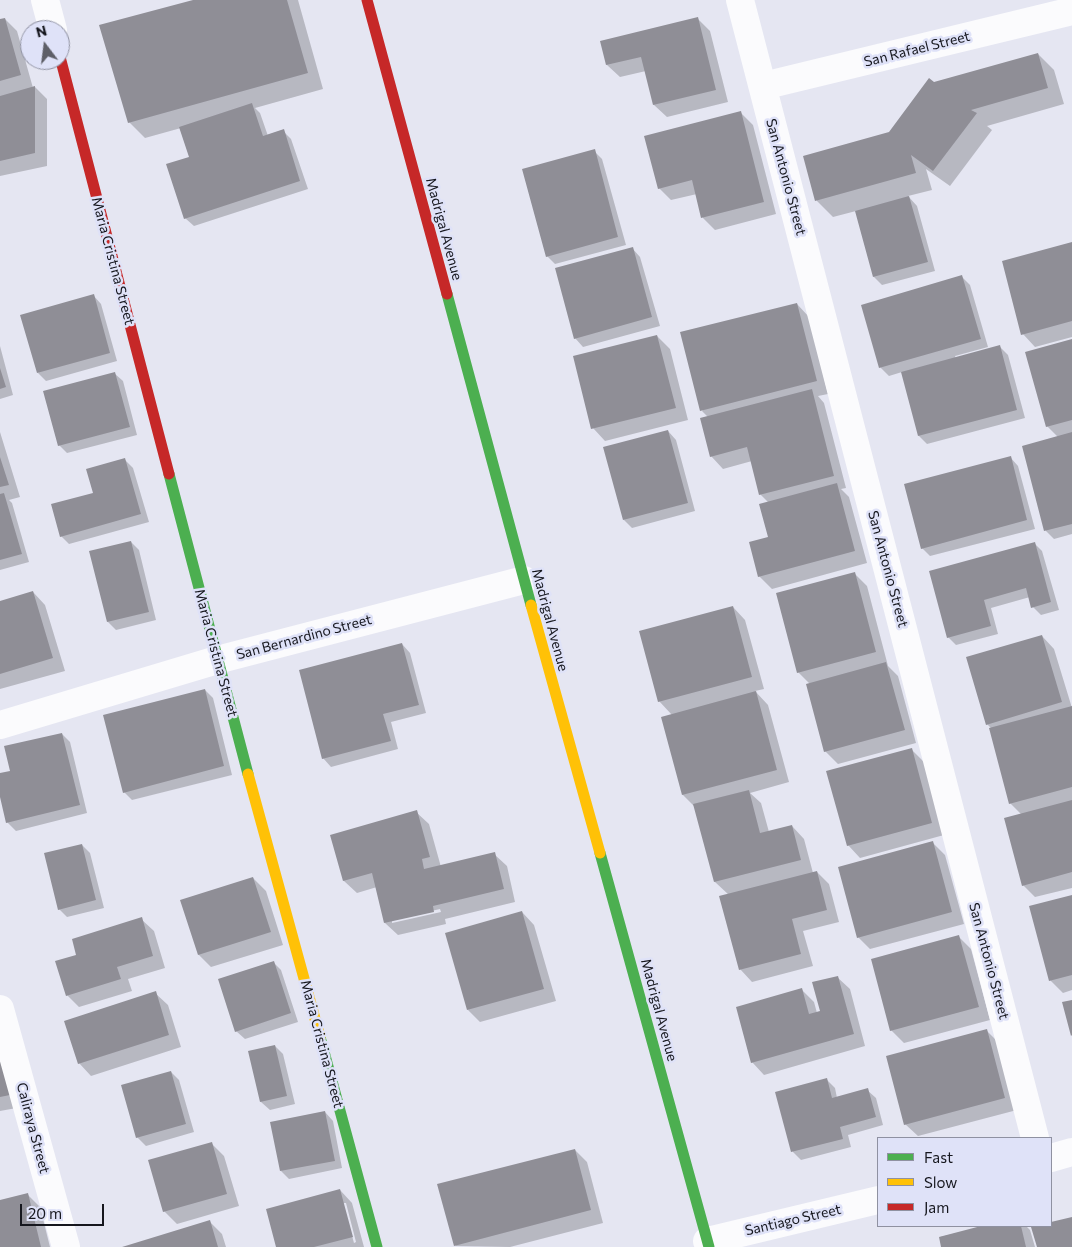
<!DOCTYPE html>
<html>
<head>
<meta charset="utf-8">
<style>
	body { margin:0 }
	#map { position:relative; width:1072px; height:1247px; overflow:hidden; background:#e5e6f2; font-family:Commissioner,sans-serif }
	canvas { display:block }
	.legend { position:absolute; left:877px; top:1137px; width:175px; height:90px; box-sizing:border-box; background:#dfe2f8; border:1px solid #8f91a1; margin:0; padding:6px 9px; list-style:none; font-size:15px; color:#16171e }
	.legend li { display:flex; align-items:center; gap:10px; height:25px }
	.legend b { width:25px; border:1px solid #8f91a1 }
	.north { position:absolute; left:20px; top:20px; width:50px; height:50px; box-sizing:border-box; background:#dfe2f8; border:1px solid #8f91a1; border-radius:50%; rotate:345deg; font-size:14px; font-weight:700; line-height:20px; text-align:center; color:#16171e }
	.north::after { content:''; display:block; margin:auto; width:18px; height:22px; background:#5e5f68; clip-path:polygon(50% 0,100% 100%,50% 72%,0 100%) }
	.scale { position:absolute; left:20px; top:1204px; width:84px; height:22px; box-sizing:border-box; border:2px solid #16171e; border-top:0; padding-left:6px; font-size:15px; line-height:18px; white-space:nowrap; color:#16171e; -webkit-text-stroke:4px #dfe2f8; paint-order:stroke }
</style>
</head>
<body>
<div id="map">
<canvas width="1072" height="1247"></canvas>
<ul class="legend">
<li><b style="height:6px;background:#4caf50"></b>Fast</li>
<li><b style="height:6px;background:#ffc107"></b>Slow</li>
<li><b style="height:6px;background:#c62828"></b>Jam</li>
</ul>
<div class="north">N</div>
<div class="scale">20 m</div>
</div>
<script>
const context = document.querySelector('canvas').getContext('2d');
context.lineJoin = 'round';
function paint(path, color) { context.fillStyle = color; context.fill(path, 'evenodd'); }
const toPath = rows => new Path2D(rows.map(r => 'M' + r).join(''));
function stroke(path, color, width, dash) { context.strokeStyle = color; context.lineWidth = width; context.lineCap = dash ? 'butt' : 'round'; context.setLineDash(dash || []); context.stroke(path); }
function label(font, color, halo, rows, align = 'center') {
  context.font = font + ' Commissioner,sans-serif'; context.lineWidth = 5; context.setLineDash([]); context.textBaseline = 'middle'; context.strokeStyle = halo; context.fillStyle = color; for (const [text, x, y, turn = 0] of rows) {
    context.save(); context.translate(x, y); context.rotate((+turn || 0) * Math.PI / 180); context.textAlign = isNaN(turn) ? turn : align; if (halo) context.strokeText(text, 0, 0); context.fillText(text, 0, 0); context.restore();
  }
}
const shadow = toPath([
	[198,0,298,0,323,89,255,108,260,113,268,136,283,131,291,139,308,189,194,226,185,218,190,157,181,128,145,138,129,122],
	[697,18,710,31,728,102,667,117,654,105,646,71,620,77,607,65,601,42],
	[5,19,17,31,33,88,35,87,47,99,47,166,0,176,0,20],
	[1038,54,1054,70,1064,104,987,126,992,130,950,186,926,169,932,190,908,196,917,206,935,271,882,285,874,277,856,211,833,217,817,201,804,157,890,133],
	[741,113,753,125,776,214,715,230,703,218,697,194,671,200,659,188],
	[594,151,602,159,626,245,555,264,547,256],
	[1072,243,1072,337,1035,347,1023,334],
	[632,248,640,257,660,326,583,347,575,338],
	[962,277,970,285,988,347,955,356,956,359,1000,347,1008,355,1025,418,927,444,919,436,902,372,889,376,880,367],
	[93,295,101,304,117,361,46,381,38,373],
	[797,304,809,317,828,394,818,396,824,403,846,488,841,489,849,497,867,563,772,589,759,576,770,538,769,503,760,494,752,461,723,469,711,456,708,417,702,411],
	[657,336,670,349,688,420,605,441,593,428],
	[1072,340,1072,534,1054,539,1046,531,1023,447,1058,437,1047,426],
	[0,346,13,395,0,399],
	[114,373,123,381,137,435,67,453,59,445],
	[668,431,676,440,695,511,632,528,624,520],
	[0,432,20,497,9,500,12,503,29,562,0,570],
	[1010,457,1018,466,1035,529,930,556,922,548],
	[125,460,133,468,149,522,69,544,61,536,94,493],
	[131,542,139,550,156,620,116,630,108,622],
	[1034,543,1042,551,1059,610,1041,615,1033,607,1030,597,991,608,998,634,956,645,948,637],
	[854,573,867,586,888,666,898,676,916,743,838,764,825,751,810,684,798,672],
	[33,592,45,605,65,671,0,689,0,602],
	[733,607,745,620,764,689,755,691,768,705,789,782,750,793,761,803,769,832,792,826,804,839,813,873,817,872,829,884,839,922,803,931,813,966,752,982,740,969,729,895,715,882,695,807,683,795,672,715,659,701],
	[1042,636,1054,649,1072,708,1072,888,1035,897,1023,885,1022,815,1010,803,992,729,987,724],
	[402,644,410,653,426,713,391,722,398,749,331,767,323,758],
	[205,690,213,698,232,775,132,800,124,792],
	[62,734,70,742,87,813,16,831,7,822,0,791,0,774,11,772],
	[912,750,924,762,944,835,860,858,848,845],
	[416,812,429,824,441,867,494,854,507,866,515,902,445,919,446,924,398,935,385,923,377,887,357,893,344,881,331,836],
	[440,909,441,912,392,923,392,920],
	[933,843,945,855,964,924,870,949,858,937],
	[82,845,90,853,104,908,67,917,59,909],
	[253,878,266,891,283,945,211,967,199,955,182,901],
	[1072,896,1072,990,1063,993,1050,980],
	[522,912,534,925,556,1001,480,1022,468,1010],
	[141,919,154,931,165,968,128,979,132,991,79,1007,67,995,78,956],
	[959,937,971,949,990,1020,904,1043,891,1030],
	[273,962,281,970,298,1022,245,1039,236,1031],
	[837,977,850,989,865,1046,764,1075,752,1062,802,990,814,1002,817,1013,822,1012],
	[155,993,168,1005,181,1047,91,1076,79,1063],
	[986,1030,999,1043,1017,1110,918,1136,905,1124],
	[0,1042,22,1107,0,1111],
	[275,1046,283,1054,295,1104,270,1110,261,1102],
	[171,1072,179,1080,194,1132,146,1146,137,1137],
	[827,1080,835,1088,837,1098,867,1090,876,1098,883,1125,848,1135,851,1147,801,1160,793,1152,776,1093],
	[325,1112,333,1121,342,1168,289,1179,281,1171],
	[212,1144,224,1156,239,1206,177,1224,164,1211],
	[575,1150,587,1162,603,1223,510,1247,455,1246],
	[340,1190,352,1203,364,1247,278,1247],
	[343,1203,346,1203,356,1242,354,1243],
	[27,1194,40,1207,50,1247,0,1247,0,1201],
	[210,1222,222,1234,226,1247,124,1247],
	[986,1226,1026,1226,1030,1230,1035,1247,943,1247,940,1237]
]);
const building = toPath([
	[193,0,287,0,308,73,128,123,99,25],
	[698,17,716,90,653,105,641,57,606,65,600,41],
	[5,18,21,75,0,81,0,19],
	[1038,53,1048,88,971,110,977,113,933,171,911,155,916,173,815,201,803,156,889,132,929,78,934,82],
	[35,86,35,153,0,161,0,96],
	[252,103,263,136,284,129,300,181,184,219,166,164,189,157,179,127],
	[741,111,764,202,701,218,692,180,658,189,644,136],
	[595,149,618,237,546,257,522,169],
	[909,196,928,262,873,277,855,211],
	[1072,242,1072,321,1021,335,1002,261],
	[633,247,652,317,574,339,555,268],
	[962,275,981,339,879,368,861,305],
	[94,294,110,353,37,373,20,315],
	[797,303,817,381,700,411,680,332],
	[657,335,676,408,591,429,573,356],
	[1072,339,1072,420,1046,427,1025,352],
	[1000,345,1017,410,918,436,901,372],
	[0,368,6,387,0,389],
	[115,372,130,427,58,446,43,391],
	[812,389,834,476,759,495,747,447,710,457,700,418],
	[668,430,688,503,623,520,603,447],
	[1072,432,1072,524,1044,531,1022,446],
	[1011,456,1027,520,921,549,904,484],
	[0,457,9,485,0,487],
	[125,458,141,514,60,537,51,504,93,493,86,469],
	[837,483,855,551,758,577,749,542,768,537,759,504],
	[4,493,22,554,0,560,0,494],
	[131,541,149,612,107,622,89,551],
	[1035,542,1051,602,1031,608,1026,588,984,600,991,626,947,638,929,571],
	[855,572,876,652,797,673,776,593],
	[33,591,53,658,0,674,0,601],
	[733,606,752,677,658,702,639,631],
	[1042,635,1062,702,986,725,966,657],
	[402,643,419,705,383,714,391,741,322,759,299,670],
	[886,662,905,730,824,752,806,684],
	[205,689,224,766,123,793,103,715],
	[756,691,777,770,682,795,661,717],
	[1072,706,1072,787,1009,804,989,728],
	[62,733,80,805,6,823,0,797,0,773,10,771,4,746],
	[912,748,932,823,847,846,826,771],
	[749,790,760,833,792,825,801,860,714,882,693,804],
	[1072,800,1072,872,1022,886,1004,818],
	[417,810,430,857,422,859,424,869,495,852,504,889,433,906,434,912,384,923,372,873,343,881,330,835],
	[933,841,952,912,857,938,838,867],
	[82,844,96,900,58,910,44,853],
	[817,871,827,910,792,919,801,954,739,970,719,896],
	[253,877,271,932,198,955,180,900],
	[1072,895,1072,975,1049,981,1029,906],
	[522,911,544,989,467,1010,445,933],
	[142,917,153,956,117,967,121,979,66,996,55,961,76,955,72,939],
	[959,935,979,1007,890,1031,871,959],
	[274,961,291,1013,235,1032,218,979],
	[838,976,854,1034,751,1063,736,1007,802,988,809,1014,820,1011,812,982],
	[156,991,169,1035,78,1064,64,1021],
	[1072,1000,1072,1035,1071,1036,1062,1002],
	[987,1029,1005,1098,904,1125,886,1056],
	[275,1045,287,1096,260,1102,248,1051],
	[0,1048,10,1095,0,1097],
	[171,1071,186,1124,136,1138,121,1085],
	[827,1078,832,1098,868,1088,876,1117,840,1127,843,1139,791,1152,775,1092],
	[325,1111,335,1161,280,1171,270,1122],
	[212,1142,227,1194,163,1212,148,1160],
	[575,1149,591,1210,454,1246,437,1184],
	[340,1189,353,1237,314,1247,276,1247,266,1209],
	[28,1193,41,1247,0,1247,0,1200],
	[1072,1217,1072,1247,1037,1247,1031,1227,1051,1226,1051,1222],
	[210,1220,218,1247,122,1247],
	[981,1226,1021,1226,1026,1247,941,1247,939,1237]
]);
const street = toPath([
	[45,0,53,30],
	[740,0,1035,1138],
	[763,86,1072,11],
	[0,725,217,660,524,580],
	[0,1009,66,1247],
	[1051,1158,1072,1152],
	[707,1241,878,1200]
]);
const fast = toPath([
	[447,294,531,605],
	[169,474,248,774],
	[600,853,709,1247],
	[320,1037,377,1247]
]);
const slow = toPath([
	[531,605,600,853],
	[248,774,320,1037]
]);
const jam = toPath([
	[367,0,447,294],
	[60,57,169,474]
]);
const streetNames = [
	["San Rafael Street",917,49,-14],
	["San Antonio Street",786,177,75],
	["Madrigal Avenue",444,229,75],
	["Maria Cristina Street",113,261,75],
	["San Antonio Street",888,569,75],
	["Madrigal Avenue",550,620,75],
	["San Bernardino Street",304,637,-15],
	["Maria Cristina Street",216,653,75],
	["San Antonio Street",989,961,75],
	["Madrigal Avenue",659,1010,75],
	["Maria Cristina Street",322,1044,75],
	["Caliraya Street",33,1128,75],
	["Santiago Street",793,1220,-13]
];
paint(shadow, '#0003');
paint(building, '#8f8e96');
stroke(street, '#fbfbfd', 28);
stroke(fast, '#4caf50', 11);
stroke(slow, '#ffc107', 11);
stroke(jam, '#c62828', 11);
label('14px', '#16171e', '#dfe2f8', streetNames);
</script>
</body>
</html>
